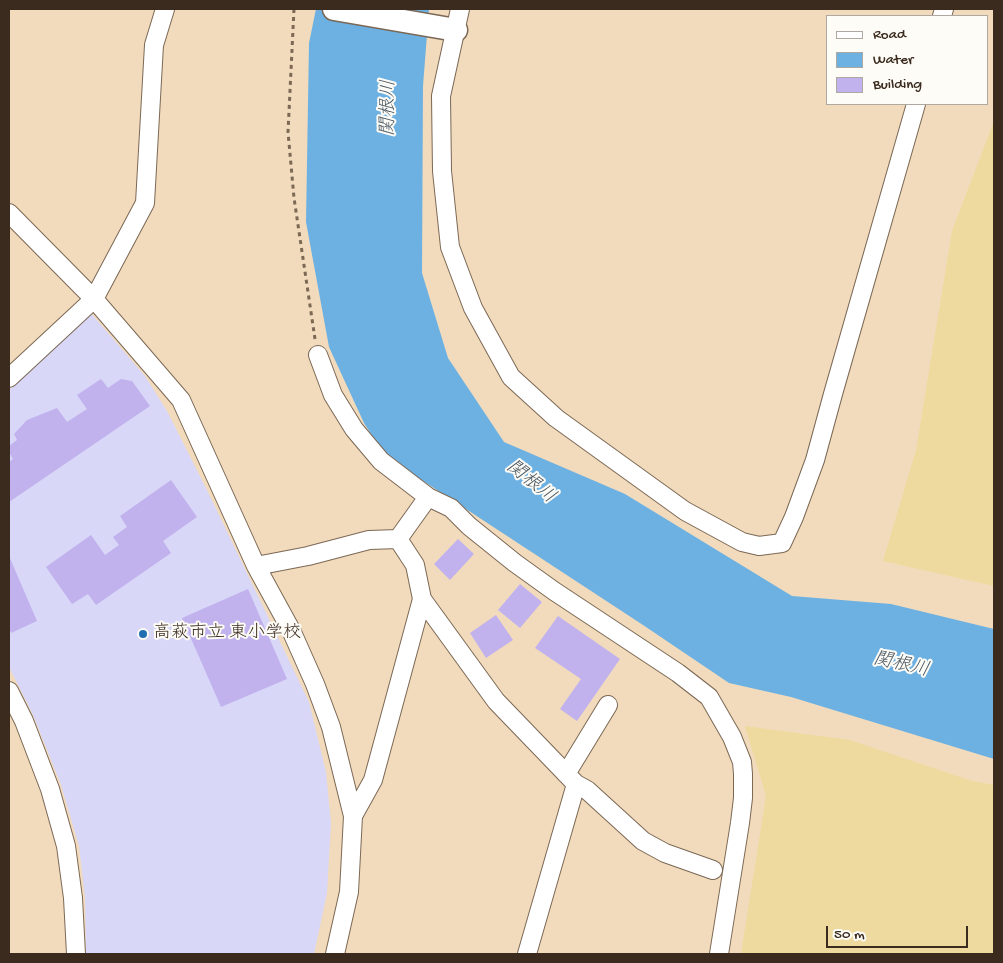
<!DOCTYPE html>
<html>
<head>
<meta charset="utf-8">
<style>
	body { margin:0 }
	#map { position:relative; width:1003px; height:963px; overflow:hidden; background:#f1dbbc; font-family:"Gochi Hand",sans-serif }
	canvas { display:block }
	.frame { position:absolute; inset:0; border:10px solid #3b2a1e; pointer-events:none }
	.legend { position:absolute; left:826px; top:15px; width:162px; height:90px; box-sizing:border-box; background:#fdfcf7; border:1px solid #afa8a0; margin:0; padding:6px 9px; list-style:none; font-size:15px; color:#3b2a1e }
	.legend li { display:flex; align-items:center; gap:10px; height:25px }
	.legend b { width:25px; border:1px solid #afa8a0 }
	.scale { position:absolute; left:826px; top:926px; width:142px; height:22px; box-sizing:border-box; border:2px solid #3b2a1e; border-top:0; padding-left:6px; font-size:15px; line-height:18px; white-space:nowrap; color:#3b2a1e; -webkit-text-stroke:4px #fdfcf7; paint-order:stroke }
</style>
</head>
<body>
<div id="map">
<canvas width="1003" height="963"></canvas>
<div class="frame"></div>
<ul class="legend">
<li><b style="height:6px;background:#fff"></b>Road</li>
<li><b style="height:14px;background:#6db1e3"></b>Water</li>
<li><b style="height:14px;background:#c1b2ee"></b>Building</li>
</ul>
<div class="scale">50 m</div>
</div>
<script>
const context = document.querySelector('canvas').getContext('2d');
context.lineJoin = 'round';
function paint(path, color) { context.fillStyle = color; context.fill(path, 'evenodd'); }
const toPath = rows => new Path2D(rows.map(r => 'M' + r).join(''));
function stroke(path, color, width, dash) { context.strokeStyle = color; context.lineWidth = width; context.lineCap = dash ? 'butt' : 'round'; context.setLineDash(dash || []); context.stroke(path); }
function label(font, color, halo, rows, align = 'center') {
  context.font = font + ' "Gochi Hand","Klee One",sans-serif'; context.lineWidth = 4; context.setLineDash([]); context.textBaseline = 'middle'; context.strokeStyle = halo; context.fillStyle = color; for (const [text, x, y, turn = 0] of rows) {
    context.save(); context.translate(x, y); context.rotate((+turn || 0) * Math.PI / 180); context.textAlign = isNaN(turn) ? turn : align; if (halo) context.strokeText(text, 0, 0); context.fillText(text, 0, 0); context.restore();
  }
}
const built = toPath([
	[90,312,145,376,167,411,207,490,309,702,326,772,331,823,327,893,314,954,86,954,85,898,79,846,61,785,33,715,9,667,9,390]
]);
const sand = toPath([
	[994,121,994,586,883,561,916,450,952,231],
	[745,726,850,740,972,781,994,785,994,954,741,954,766,796]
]);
const water = toPath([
	[316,9,429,9,423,86,422,273,448,358,504,442,625,494,792,596,891,604,994,629,994,759,791,697,729,683,643,625,385,456,364,423,329,347,306,222,309,43]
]);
const building = toPath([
	[101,379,108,388,121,379,132,381,150,406,9,502,9,462,13,459,9,452,9,446,17,440,14,434,27,420,57,408,67,422,87,409,77,395],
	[171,480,197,517,163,541,171,553,96,605,88,594,72,604,46,567,91,535,105,555,119,545,113,537,127,527,120,516],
	[458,539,474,554,450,580,434,564],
	[9,556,37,621,11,633,9,628],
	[520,584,542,602,520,628,498,610],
	[248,589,287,679,221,707,182,618],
	[496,615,513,640,486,658,470,633],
	[558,616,620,659,577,721,560,709,581,679,535,648]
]);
const path = toPath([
	[294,9,288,132,294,198,315,339]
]);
const minor = toPath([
	[460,9,441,96,442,171,450,247,473,308,511,377,556,418,685,511,742,542,759,546,782,543,794,517,815,460,833,394,916,104],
	[942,16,944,9],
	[9,213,94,299,181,400,256,566,291,630,315,684,331,727,353,816,349,892,335,954],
	[318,355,333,395,354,429,381,461,428,497,451,508,469,526,515,563,554,591,678,673,709,697,732,737,742,762,743,774,743,798,740,823,719,954],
	[9,378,94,299,145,203,154,45,165,9],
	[256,566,308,556,369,540,398,539],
	[422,599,496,701,576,784,587,790,643,841,665,853,713,870],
	[9,691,24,721,50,789,66,846,73,898,76,954],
	[566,774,608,705],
	[353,816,373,780,422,599,415,565,398,539,428,497],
	[527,954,576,784]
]);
const tertiary = toPath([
	[334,9,456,30]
]);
const markers = [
	[143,634,5,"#1f6fb2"]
];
const poiNames = [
	["高萩市立 東小学校",153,634]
];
const waterNames = [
	["関根川",390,108,-89],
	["関根川",530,483,39],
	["関根川",901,666,13]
];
paint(built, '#d8d7f8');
paint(sand, '#eeda9e');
paint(water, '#6db1e3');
paint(building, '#c1b2ee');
stroke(minor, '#7b6855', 20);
stroke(tertiary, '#7b6855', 25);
stroke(path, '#7b6855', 3, [4, 4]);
stroke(minor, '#fff', 18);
stroke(tertiary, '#fff', 22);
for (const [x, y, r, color] of markers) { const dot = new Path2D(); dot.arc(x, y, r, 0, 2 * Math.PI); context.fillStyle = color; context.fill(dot); stroke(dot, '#fdfcf7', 2); }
label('18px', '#3b2a1e', '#fdfcf7', poiNames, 'left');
label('italic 19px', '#4c5963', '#fdfcf7', waterNames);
</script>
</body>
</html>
